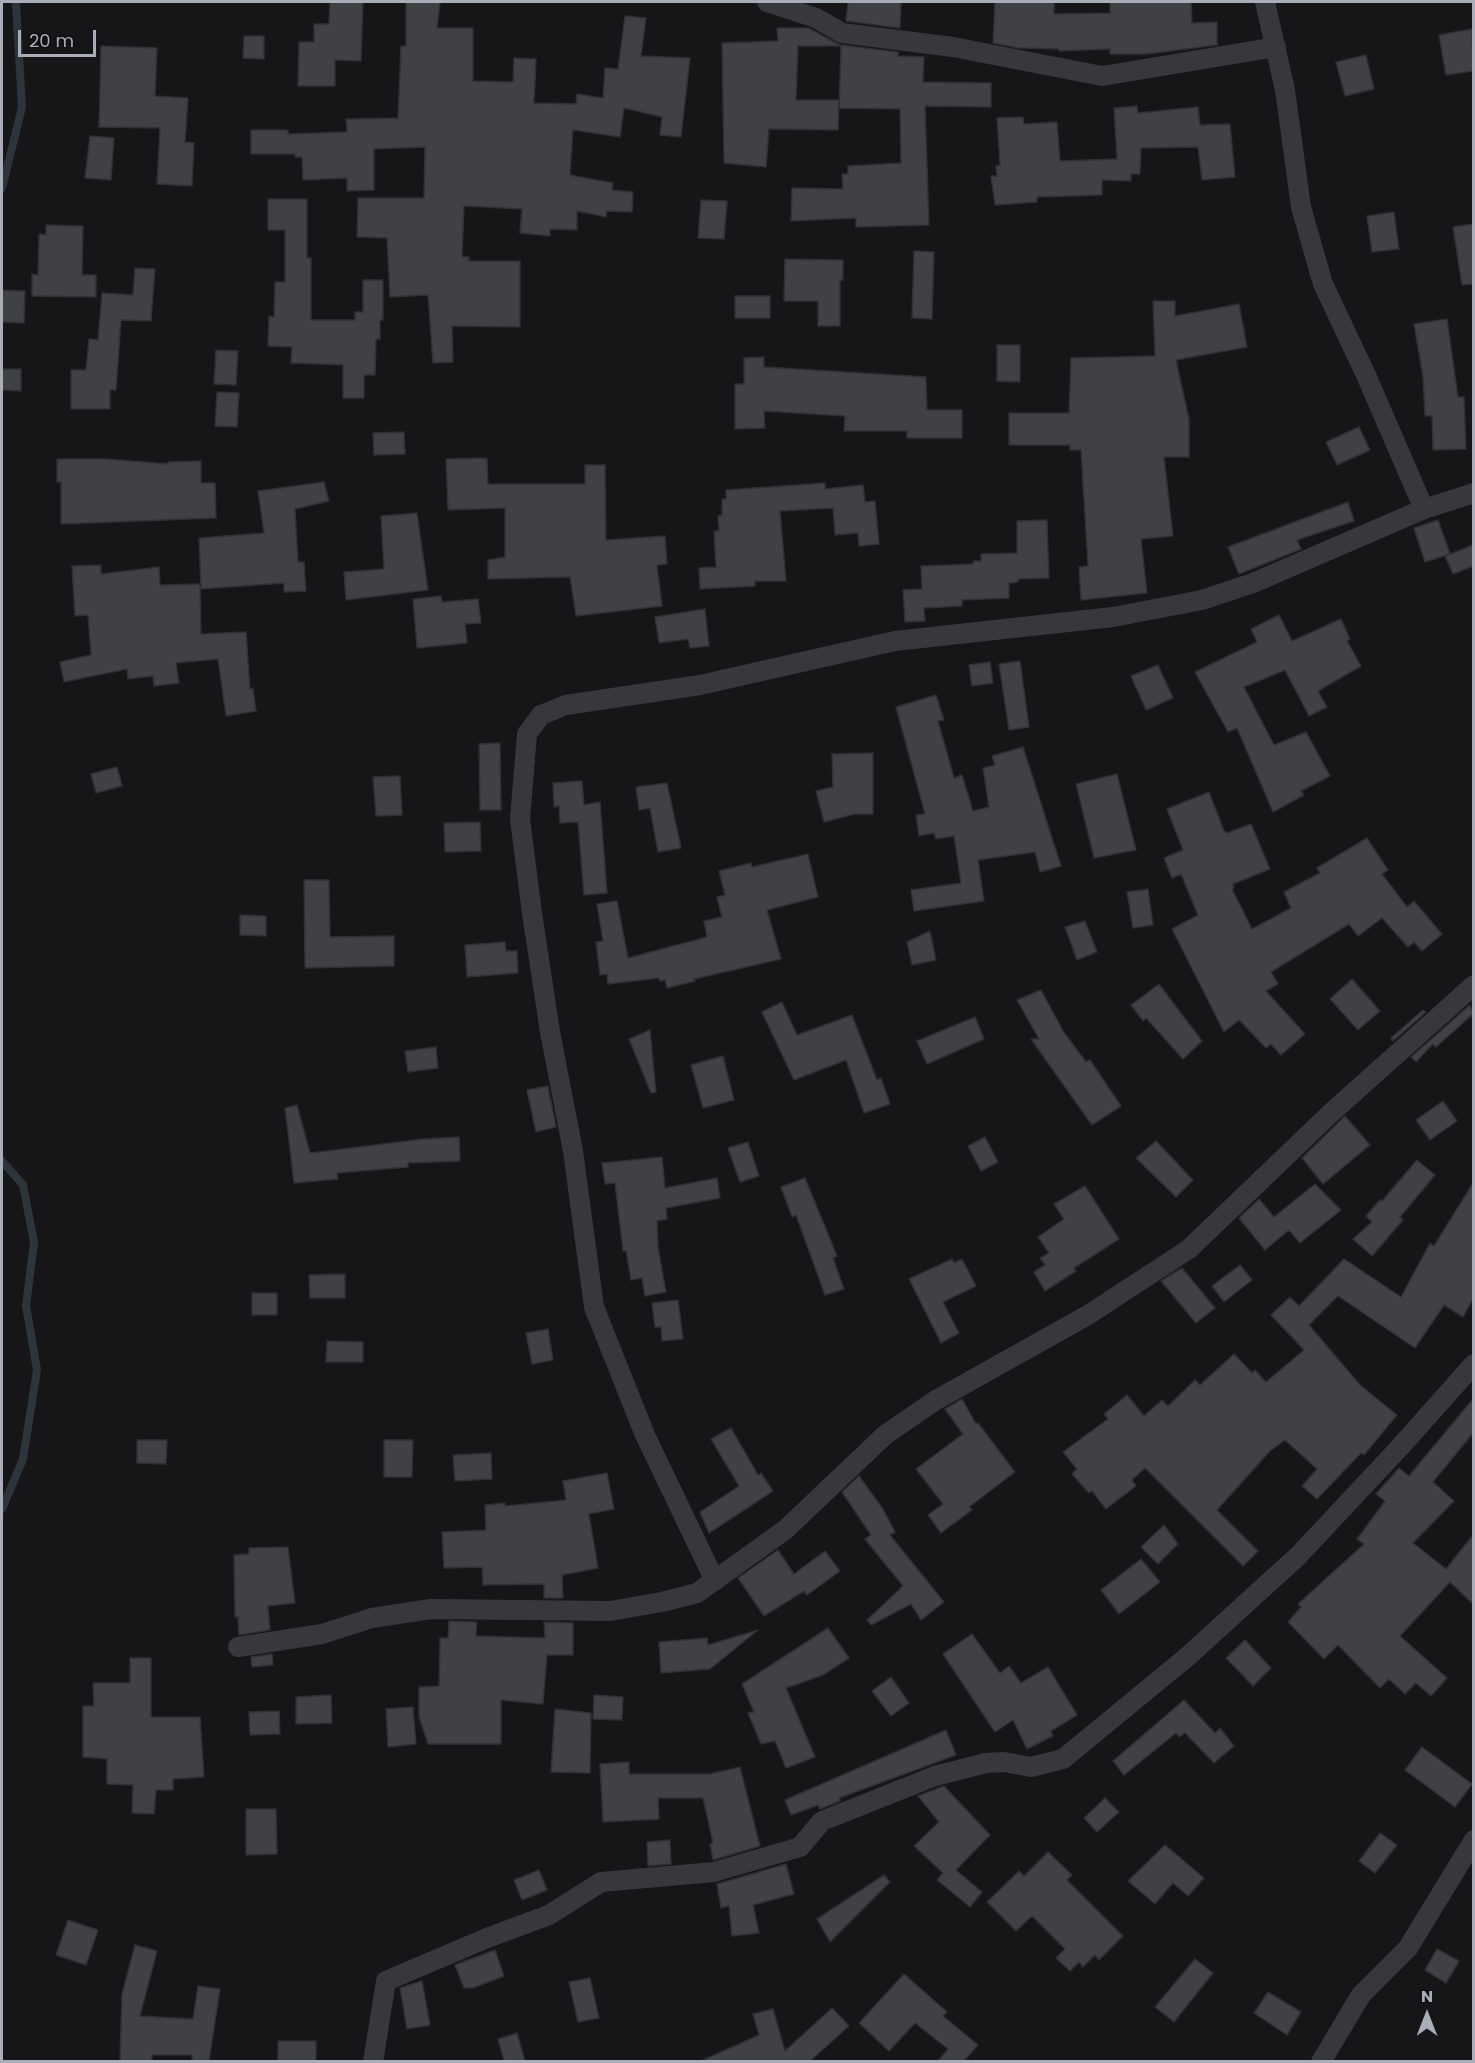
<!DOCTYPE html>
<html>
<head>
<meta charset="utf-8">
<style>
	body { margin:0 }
	#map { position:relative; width:1475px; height:2063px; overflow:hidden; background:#161618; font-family:Poppins,sans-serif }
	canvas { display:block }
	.frame { position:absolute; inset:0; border:3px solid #a8adb8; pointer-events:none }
	.north { position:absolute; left:1397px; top:1985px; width:60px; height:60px; -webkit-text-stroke:4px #111113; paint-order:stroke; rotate:0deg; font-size:16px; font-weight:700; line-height:24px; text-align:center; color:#a8adb8 }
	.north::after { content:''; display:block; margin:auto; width:21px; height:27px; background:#a8adb8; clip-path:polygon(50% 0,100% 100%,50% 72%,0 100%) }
	.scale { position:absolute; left:18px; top:30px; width:78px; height:27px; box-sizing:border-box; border:3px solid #a8adb8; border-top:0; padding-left:8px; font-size:18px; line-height:21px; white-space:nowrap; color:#a8adb8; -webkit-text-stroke:4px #111113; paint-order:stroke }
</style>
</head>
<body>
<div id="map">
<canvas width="1475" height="2063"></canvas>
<div class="frame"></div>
<div class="north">N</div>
<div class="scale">20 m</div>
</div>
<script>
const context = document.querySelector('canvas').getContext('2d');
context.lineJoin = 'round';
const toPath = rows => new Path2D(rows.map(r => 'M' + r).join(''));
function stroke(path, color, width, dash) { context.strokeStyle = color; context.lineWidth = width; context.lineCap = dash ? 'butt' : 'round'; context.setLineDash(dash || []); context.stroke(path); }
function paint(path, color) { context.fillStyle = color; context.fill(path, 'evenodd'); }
const stream = toPath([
	[2,188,22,107,16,2],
	[2,1161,23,1185,34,1242,26,1306,37,1370,23,1459,2,1509]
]);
const building = toPath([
	[330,2,363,2,361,61,335,60,335,86,298,86,299,42,314,42,314,24,329,24,330,2],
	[406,2,440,2,437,28,473,28,473,81,513,82,514,58,536,59,534,103,576,104,577,94,603,98,605,68,618,69,625,16,646,18,641,56,690,58,681,137,660,135,662,117,624,108,620,137,573,130,570,175,613,183,612,190,633,192,632,212,607,211,606,217,577,211,577,230,550,229,550,236,520,233,522,209,464,206,462,257,469,257,469,261,520,261,520,327,452,326,453,362,433,363,428,295,390,297,387,238,357,237,358,198,424,198,425,147,374,149,374,190,347,191,347,178,303,180,302,157,295,157,295,154,251,154,251,130,288,130,288,134,347,132,346,119,398,118,401,46,406,46,406,2],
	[848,2,901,2,900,28,846,21,848,2],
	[995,2,1054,2,1054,14,1110,13,1110,2,1191,2,1192,23,1217,22,1217,45,1147,54,1110,54,1110,49,1059,51,1059,49,1019,48,993,43,995,2],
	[777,28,808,28,840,45,898,52,898,56,924,57,923,82,991,83,991,107,925,106,929,225,856,227,856,218,791,221,792,188,843,189,842,174,848,174,848,166,901,163,900,109,839,108,841,46,798,46,796,100,839,100,838,130,769,129,766,167,724,163,722,43,778,41,777,28],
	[1472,29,1473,71,1446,75,1439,35,1472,29],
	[244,36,264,36,264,59,243,58,244,36],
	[101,46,157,48,155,96,188,98,185,142,194,143,192,186,157,184,160,128,99,127,101,46],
	[1366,55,1374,89,1345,96,1336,62,1366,55],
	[1137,106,1138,113,1198,107,1200,125,1230,124,1235,177,1202,180,1198,147,1141,148,1140,174,1131,174,1131,181,1102,180,1102,195,1037,197,1037,202,995,205,991,176,997,176,996,166,1000,165,997,118,1023,117,1024,124,1057,122,1060,161,1117,159,1114,108,1137,106],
	[90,136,114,138,111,180,85,178,90,136],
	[268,199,307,199,307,258,311,258,311,320,355,320,355,312,363,312,363,280,383,280,383,320,380,320,380,339,376,339,375,375,364,375,364,398,343,398,343,365,291,363,292,347,268,346,269,316,274,317,275,282,285,282,285,230,268,230,268,199],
	[701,200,727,201,724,239,698,238,701,200],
	[1394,212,1399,249,1372,252,1367,216,1394,212],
	[1473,224,1473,284,1462,285,1453,227,1473,224],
	[46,225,83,226,82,275,96,275,96,297,32,296,32,274,38,275,39,234,46,235,46,225],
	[914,251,934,252,932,319,912,318,914,251],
	[785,259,843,260,843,280,840,280,840,326,818,326,818,301,784,301,785,259],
	[135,268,155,269,151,321,121,320,116,390,110,390,110,409,71,409,71,370,86,370,89,339,98,340,102,293,133,295,135,268],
	[2,290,25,291,24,323,2,322,2,290],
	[735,296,770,296,770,318,735,318,735,296],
	[1153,301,1175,301,1175,316,1239,304,1247,347,1176,360,1189,419,1189,457,1164,457,1173,536,1141,539,1147,593,1081,600,1079,567,1088,566,1081,450,1070,450,1070,445,1009,445,1009,413,1069,413,1071,358,1155,356,1153,301],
	[1447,319,1458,397,1464,397,1466,449,1433,450,1432,416,1425,416,1423,377,1414,324,1447,319],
	[997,345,1020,345,1020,382,997,381,997,345],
	[216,350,238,351,236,385,214,384,216,350],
	[764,357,764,367,926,377,927,410,962,410,962,438,907,438,907,431,844,431,845,416,764,411,765,428,735,429,735,384,744,384,744,358,764,357],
	[2,369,21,369,21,391,2,390,2,369],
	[217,392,239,393,237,427,215,426,217,392],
	[1359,427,1370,450,1337,465,1326,442,1359,427],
	[404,432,405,454,374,455,373,433,404,432],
	[487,458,488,484,585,484,585,465,605,465,606,540,665,536,667,564,657,565,662,606,576,616,570,577,488,579,488,560,505,557,505,508,448,510,446,459,487,458],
	[57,459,107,459,168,464,168,462,201,461,201,483,215,483,216,518,61,524,61,482,57,482,57,459],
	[324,482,329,501,295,509,298,562,304,562,306,591,284,592,284,583,201,589,199,538,264,533,258,491,324,482],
	[825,483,825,489,863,485,865,502,875,501,879,544,859,546,858,533,835,535,833,508,780,511,786,581,755,581,755,586,700,589,699,568,716,567,714,531,719,531,718,516,722,515,722,499,726,499,726,490,825,483],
	[1348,502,1354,521,1297,540,1301,549,1239,574,1228,547,1348,502],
	[417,513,428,590,346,600,344,572,384,569,381,516,417,513],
	[1047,520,1049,578,1018,579,1018,582,1009,583,1009,598,962,600,962,606,924,608,925,621,905,622,903,590,922,589,921,566,973,564,973,561,981,561,981,554,1017,553,1017,521,1047,520],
	[1438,520,1450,554,1425,562,1414,528,1438,520],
	[1473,545,1473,566,1453,574,1445,556,1473,545],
	[101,565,101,574,159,567,160,585,200,584,201,634,246,632,250,689,253,688,256,711,226,716,218,659,176,663,179,683,154,686,153,676,128,679,127,669,64,682,60,662,91,655,88,615,75,616,72,566,101,565],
	[441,596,442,602,478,599,481,623,465,624,467,643,417,648,413,599,441,596],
	[705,609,709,646,690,648,688,639,659,643,655,617,705,609],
	[1279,615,1292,641,1341,619,1350,639,1347,641,1361,666,1318,691,1327,707,1309,716,1285,670,1244,687,1274,745,1306,732,1330,776,1301,791,1304,795,1273,812,1237,728,1228,732,1195,672,1257,642,1251,629,1279,615],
	[1020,661,1029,727,1009,730,999,664,1020,661],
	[990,662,993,683,972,686,969,665,990,662],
	[1158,665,1173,698,1146,710,1131,676,1158,665],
	[936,695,944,720,938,721,954,778,962,775,973,811,989,807,983,768,995,765,992,756,1023,747,1061,866,1040,872,1035,852,978,860,984,901,914,911,911,890,961,883,954,836,936,839,934,833,919,836,916,815,925,814,896,707,936,695],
	[500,743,501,810,480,810,479,744,500,743],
	[873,753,873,814,855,814,824,822,816,791,833,787,832,754,873,753],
	[117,767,122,786,96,793,91,774,117,767],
	[1117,774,1136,850,1094,858,1076,784,1117,774],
	[400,776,402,815,376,816,373,777,400,776],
	[582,781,584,805,600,802,607,893,584,895,578,822,560,823,559,806,554,807,553,783,582,781],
	[667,783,681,848,658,852,650,808,639,810,636,787,667,783],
	[1209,792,1224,831,1227,833,1251,824,1270,869,1233,884,1234,888,1232,889,1252,929,1291,908,1284,892,1320,873,1317,868,1367,838,1388,870,1382,874,1407,907,1414,901,1442,934,1422,951,1414,942,1408,947,1382,918,1358,936,1349,924,1271,972,1278,984,1266,991,1305,1034,1281,1055,1271,1044,1266,1048,1239,1020,1224,1032,1172,929,1198,915,1181,874,1172,878,1164,858,1183,850,1167,809,1209,792],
	[480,822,481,851,445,852,444,823,480,822],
	[808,854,818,897,767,910,781,959,694,979,695,981,667,988,665,980,660,981,659,978,608,984,607,974,600,975,596,942,603,941,597,904,617,901,628,958,707,937,704,921,722,917,717,897,725,895,719,871,751,863,752,867,808,854],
	[304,880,329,880,330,937,394,936,394,966,305,968,304,880],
	[1148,889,1153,925,1133,928,1127,892,1148,889],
	[240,915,266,916,266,936,240,935,240,915],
	[1085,921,1097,952,1077,960,1065,927,1085,921],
	[930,931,936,960,912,965,907,942,930,931],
	[505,942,506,951,517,951,518,973,467,977,465,945,505,942],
	[1352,979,1380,1011,1358,1030,1330,999,1352,979],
	[1159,984,1202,1041,1183,1059,1146,1018,1143,1021,1131,1005,1159,984],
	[1041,990,1063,1031,1086,1062,1090,1060,1121,1106,1092,1125,1031,1039,1039,1039,1017,1000,1041,990],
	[782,1002,797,1035,852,1015,877,1080,881,1078,890,1104,864,1113,846,1060,794,1080,762,1012,782,1002],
	[1470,1005,1473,1014,1436,1047,1433,1044,1416,1062,1411,1057,1470,1005],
	[1423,1010,1426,1012,1393,1041,1391,1038,1423,1010],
	[975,1017,984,1039,927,1064,917,1041,975,1017],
	[650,1030,656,1092,651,1093,629,1039,650,1030],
	[436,1047,438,1068,408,1072,405,1051,436,1047],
	[723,1056,734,1100,703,1108,691,1065,723,1056],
	[548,1086,556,1127,536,1132,527,1090,548,1086],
	[1443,1101,1457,1121,1430,1140,1416,1120,1443,1101],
	[297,1105,310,1153,424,1139,459,1137,460,1161,408,1163,408,1167,337,1173,338,1179,294,1183,285,1108,297,1105],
	[1345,1116,1370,1145,1323,1184,1302,1158,1345,1116],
	[985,1137,998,1162,981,1171,968,1146,985,1137],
	[1156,1141,1193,1180,1176,1197,1136,1158,1156,1141],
	[748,1142,759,1176,740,1182,728,1148,748,1142],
	[662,1157,665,1188,717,1178,720,1198,666,1208,667,1219,657,1221,658,1247,666,1292,645,1296,642,1278,631,1280,626,1251,623,1251,615,1183,605,1184,602,1163,662,1157],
	[1417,1160,1435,1175,1400,1217,1403,1220,1372,1256,1353,1239,1372,1222,1366,1216,1380,1200,1382,1201,1417,1160],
	[805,1178,837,1256,833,1258,844,1289,825,1295,796,1215,792,1217,781,1187,805,1178],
	[1473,1183,1473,1299,1463,1317,1444,1305,1415,1348,1338,1296,1309,1325,1360,1385,1397,1415,1364,1455,1361,1453,1317,1499,1302,1486,1317,1469,1285,1440,1270,1451,1217,1510,1258,1551,1243,1566,1145,1468,1132,1480,1136,1486,1106,1509,1092,1491,1089,1493,1072,1474,1077,1469,1063,1452,1108,1419,1104,1414,1127,1395,1144,1416,1162,1400,1168,1406,1195,1380,1200,1385,1234,1354,1252,1373,1255,1370,1266,1382,1304,1350,1271,1315,1290,1297,1299,1306,1344,1259,1401,1297,1430,1243,1434,1246,1473,1183],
	[1315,1184,1341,1210,1300,1243,1289,1230,1265,1250,1239,1218,1259,1199,1274,1217,1315,1184],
	[1085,1186,1119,1239,1074,1268,1076,1271,1045,1291,1034,1272,1045,1265,1040,1258,1049,1253,1038,1237,1064,1219,1054,1204,1085,1186],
	[952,1259,954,1263,962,1259,976,1286,943,1302,959,1333,941,1343,909,1279,952,1259],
	[1240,1265,1252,1280,1224,1302,1212,1286,1240,1265],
	[1182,1268,1215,1308,1196,1323,1161,1281,1182,1268],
	[345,1274,345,1298,310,1298,309,1275,345,1274],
	[252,1293,277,1293,277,1315,252,1315,252,1293],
	[678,1300,683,1339,662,1341,661,1327,655,1327,652,1303,678,1300],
	[548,1329,553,1360,532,1364,526,1333,548,1329],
	[327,1341,363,1342,363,1362,326,1362,327,1341],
	[962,1399,976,1424,978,1423,1015,1472,969,1507,972,1510,941,1533,928,1515,943,1504,916,1469,963,1434,945,1409,962,1399],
	[1473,1399,1473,1433,1433,1482,1454,1501,1413,1543,1446,1569,1473,1535,1473,1604,1450,1582,1400,1636,1447,1678,1431,1696,1416,1683,1405,1694,1389,1679,1380,1688,1338,1645,1324,1659,1288,1622,1301,1607,1298,1604,1364,1544,1357,1539,1385,1501,1376,1494,1399,1468,1409,1476,1473,1399],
	[731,1428,758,1475,761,1473,773,1491,709,1533,700,1512,739,1486,711,1439,731,1428],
	[137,1440,167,1440,166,1464,137,1463,137,1440],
	[384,1440,413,1440,412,1477,384,1477,384,1440],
	[491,1453,492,1479,455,1481,453,1455,491,1453],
	[607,1473,614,1509,589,1514,598,1568,562,1575,563,1598,544,1598,544,1584,483,1585,482,1567,444,1568,442,1532,486,1530,485,1505,505,1503,505,1506,566,1500,563,1481,607,1473],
	[859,1476,883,1509,895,1532,890,1535,944,1602,921,1620,911,1604,871,1625,867,1620,903,1586,865,1539,871,1535,842,1492,859,1476],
	[1164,1525,1178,1544,1158,1564,1141,1547,1164,1525],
	[288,1547,295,1603,268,1606,270,1630,239,1635,238,1617,235,1617,234,1555,249,1554,249,1548,288,1547],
	[778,1550,794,1574,825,1551,840,1571,807,1595,804,1591,764,1616,738,1578,778,1550],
	[1141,1559,1160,1582,1119,1614,1101,1590,1141,1559],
	[449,1621,477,1622,476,1636,545,1638,544,1622,573,1623,573,1655,547,1655,543,1704,501,1700,501,1744,428,1744,419,1717,419,1687,439,1686,440,1638,448,1638,449,1621],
	[828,1628,849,1658,823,1675,786,1688,815,1757,786,1768,775,1741,761,1744,748,1713,754,1712,742,1684,828,1628],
	[758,1630,710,1669,661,1673,659,1642,707,1638,708,1645,758,1630],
	[972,1634,1000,1673,1009,1666,1021,1683,1048,1667,1077,1715,1051,1731,1053,1736,1027,1749,1013,1720,995,1732,943,1654,972,1634],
	[1245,1640,1271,1668,1253,1686,1226,1658,1245,1640],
	[272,1654,273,1665,252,1667,251,1657,272,1654],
	[130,1658,151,1658,151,1717,200,1717,204,1777,173,1779,173,1790,156,1790,154,1814,132,1813,133,1785,107,1784,107,1759,83,1757,83,1706,94,1706,93,1683,130,1683,130,1658],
	[891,1677,909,1703,891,1716,872,1691,891,1677],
	[331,1695,332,1723,296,1724,296,1697,331,1695],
	[594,1695,623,1697,622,1720,593,1719,594,1695],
	[1184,1700,1215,1733,1220,1728,1234,1746,1214,1763,1185,1733,1179,1737,1176,1733,1124,1775,1113,1761,1184,1700],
	[413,1707,416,1744,388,1747,386,1709,413,1707],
	[555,1709,591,1713,590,1773,551,1772,555,1709],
	[279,1711,280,1734,250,1735,249,1712,279,1711],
	[946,1730,956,1755,839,1798,840,1801,820,1809,818,1805,791,1815,785,1800,946,1730],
	[1422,1747,1472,1784,1455,1807,1405,1770,1422,1747],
	[629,1762,629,1774,710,1774,740,1767,760,1846,713,1860,710,1844,713,1843,703,1798,658,1798,659,1819,603,1822,600,1764,629,1762],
	[944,1786,990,1835,956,1870,982,1892,970,1907,937,1880,943,1873,914,1846,939,1822,918,1796,944,1786],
	[1105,1798,1119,1812,1097,1832,1084,1818,1105,1798],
	[246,1809,276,1809,277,1854,246,1855,246,1809],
	[1380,1833,1397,1845,1375,1873,1359,1861,1380,1833],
	[670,1840,671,1864,648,1866,647,1842,670,1840],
	[1165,1845,1204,1878,1188,1896,1173,1883,1155,1904,1128,1881,1165,1845],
	[1048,1852,1072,1875,1067,1880,1123,1936,1099,1960,1095,1955,1083,1967,1079,1962,1070,1971,1056,1958,1065,1949,1032,1916,1016,1931,987,1902,1019,1871,1024,1876,1048,1852],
	[786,1864,794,1894,753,1905,759,1933,732,1936,729,1906,721,1908,717,1884,786,1864],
	[539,1870,547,1890,522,1900,514,1880,539,1870],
	[884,1875,890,1882,830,1942,817,1919,884,1875],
	[68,1920,98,1930,86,1965,56,1955,68,1920],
	[135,1945,157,1951,140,2016,193,2019,198,1986,220,1989,209,2061,192,2061,192,2055,152,2055,152,2061,120,2061,122,1994,135,1945],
	[1437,1949,1459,1961,1446,1983,1425,1970,1437,1949],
	[495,1950,504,1976,473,1988,464,1988,455,1965,495,1950],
	[1195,1959,1213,1973,1174,2022,1155,2007,1195,1959],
	[904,1974,947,2012,943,2016,978,2045,964,2061,938,2061,948,2049,915,2023,889,2051,859,2023,904,1974],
	[590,1978,599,2018,578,2022,569,1982,590,1978],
	[422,1981,430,2025,407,2029,400,1988,422,1981],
	[1268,1992,1301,2012,1287,2035,1254,2013,1268,1992],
	[832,2008,849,2026,810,2061,701,2061,759,2035,753,2014,773,2009,785,2051,832,2008],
	[517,2033,525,2061,504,2061,498,2039,517,2033],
	[278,2041,316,2041,316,2061,278,2061,278,2041]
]);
const street = toPath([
	[767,2,816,18,842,33,953,47,1102,76,1276,47],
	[1265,2,1285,90,1301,207,1323,284,1366,375,1424,509],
	[715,1581,645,1435,594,1307,573,1151,550,1032,532,913,520,819,527,734,541,715,566,705,700,685,895,641,1113,617,1202,600,1253,583,1424,509,1474,493],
	[238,1647,322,1634,372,1618,431,1609,610,1611,662,1602,697,1593,785,1530,885,1435,936,1400,1088,1315,1189,1249,1332,1112,1474,985],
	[373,2062,386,1981,487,1938,549,1915,601,1882,714,1872,800,1847,822,1821,935,1776,986,1763,1004,1762,1031,1767,1063,1759,1187,1657,1298,1556,1401,1446,1474,1364],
	[1321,2062,1361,1995,1408,1948,1474,1840]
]);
stroke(stream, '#2c353c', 8);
paint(building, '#404145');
stroke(building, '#303034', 1.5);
stroke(street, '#37383d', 20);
</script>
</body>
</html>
